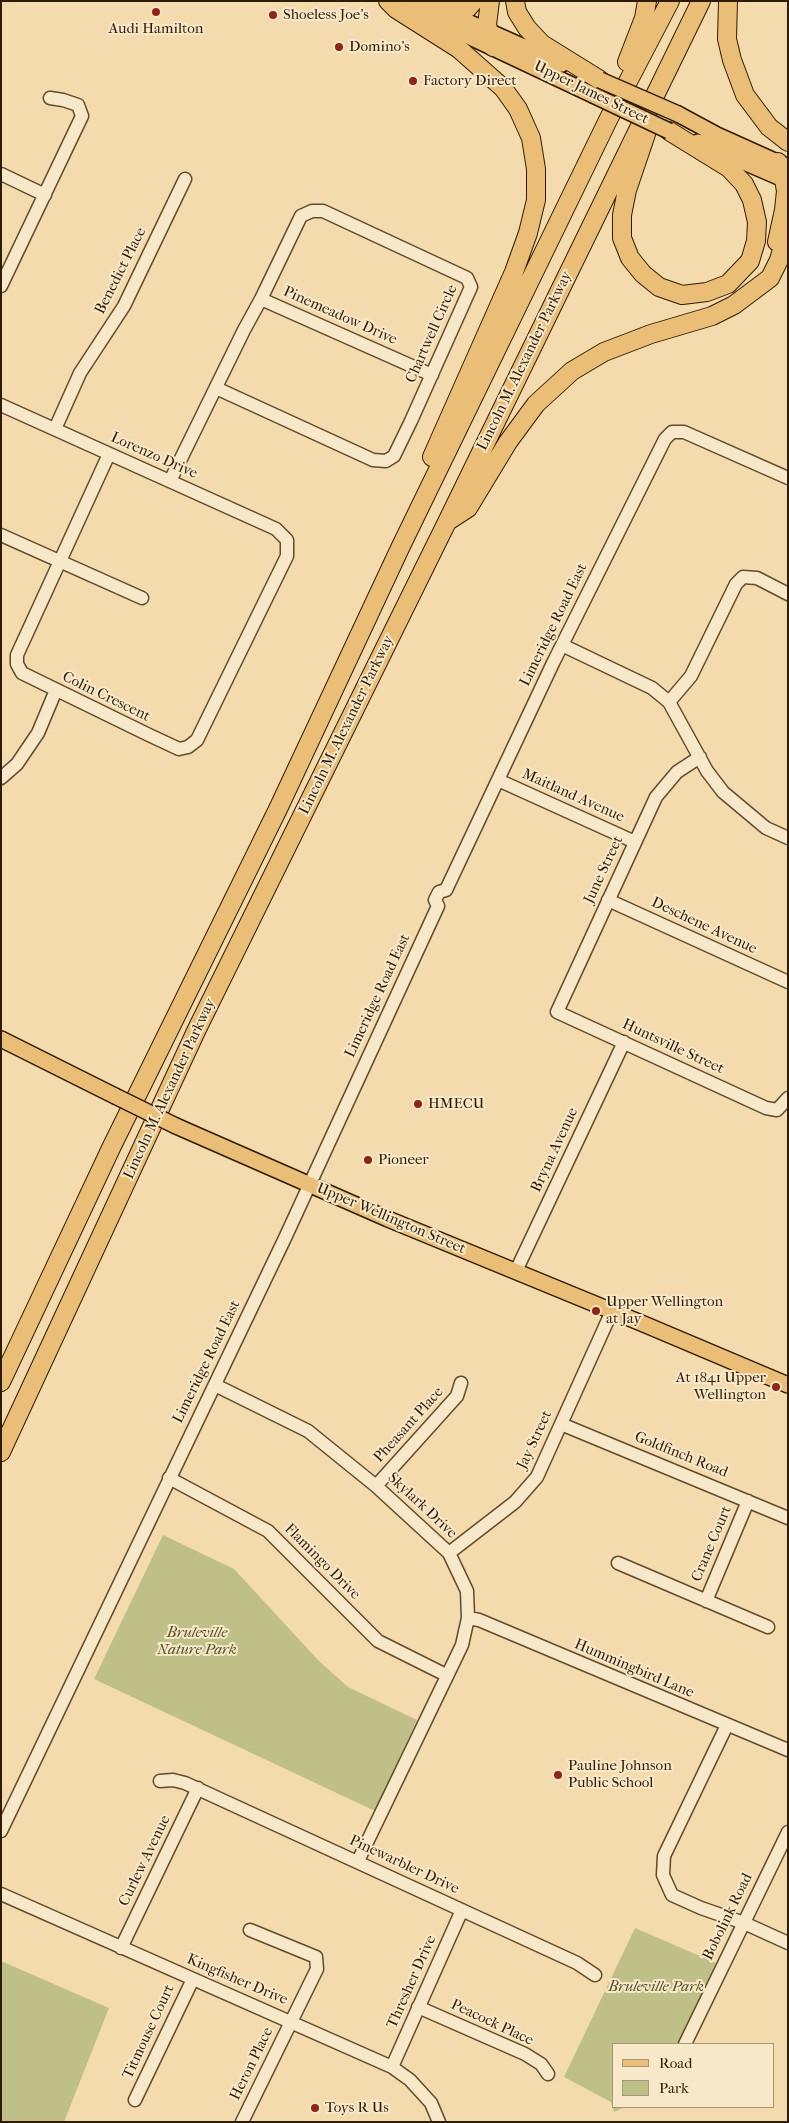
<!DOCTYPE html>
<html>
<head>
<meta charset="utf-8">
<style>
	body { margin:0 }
	#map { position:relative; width:789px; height:2123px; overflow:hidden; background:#f4dbae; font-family:"IM FELL French Canon",serif }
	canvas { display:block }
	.frame { position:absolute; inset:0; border:2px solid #2f1b00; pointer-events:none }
	.legend { position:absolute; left:612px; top:2043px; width:162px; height:65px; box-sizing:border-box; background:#f8e8ca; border:1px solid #a89679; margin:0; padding:6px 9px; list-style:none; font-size:15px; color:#2f1b00 }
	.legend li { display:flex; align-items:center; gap:10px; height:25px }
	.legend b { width:25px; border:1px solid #a89679 }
</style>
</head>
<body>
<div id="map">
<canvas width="789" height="2123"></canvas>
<div class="frame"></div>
<ul class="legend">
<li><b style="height:6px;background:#eabe77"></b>Road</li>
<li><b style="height:14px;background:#bfbf88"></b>Park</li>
</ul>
</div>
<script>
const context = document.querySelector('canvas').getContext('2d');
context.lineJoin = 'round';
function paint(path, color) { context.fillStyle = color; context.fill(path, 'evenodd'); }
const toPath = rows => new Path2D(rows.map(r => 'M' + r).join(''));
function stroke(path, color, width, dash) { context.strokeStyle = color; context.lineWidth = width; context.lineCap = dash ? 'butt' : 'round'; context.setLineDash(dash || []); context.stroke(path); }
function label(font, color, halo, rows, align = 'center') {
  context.font = font + ' "IM FELL French Canon",serif'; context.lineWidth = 4; context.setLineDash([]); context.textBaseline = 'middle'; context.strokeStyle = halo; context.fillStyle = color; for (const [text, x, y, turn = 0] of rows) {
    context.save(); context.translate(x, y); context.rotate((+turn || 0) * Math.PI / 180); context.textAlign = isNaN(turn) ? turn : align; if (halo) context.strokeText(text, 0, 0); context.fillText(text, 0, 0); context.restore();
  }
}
const green = toPath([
	[163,1535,234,1569,319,1661,348,1687,417,1720,375,1811,94,1679],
	[635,1928,716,1963,678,2044,613,2044,613,2107,623,2107,623,2108,614,2112,611,2102,564,2077],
	[1,1961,109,2008,64,2122,1,2122]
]);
const minor = toPath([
	[1,174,45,195],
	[1,286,82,116,78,105,63,100,50,98],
	[261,299,432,375],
	[1,405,276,529,287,540,287,556,197,740,188,747,179,749,149,735,22,673,17,664,17,655,109,454],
	[55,429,80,373,124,306,185,179],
	[170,481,244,330,261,299,301,216,312,211,323,211,467,278,471,287,411,421,394,456,386,461,373,460,216,388],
	[1,535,142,598],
	[562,645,652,688,669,702,707,771,723,792,766,828,788,838],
	[669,702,691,676,736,584,743,577,757,578,788,594],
	[700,757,677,772,656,797,557,1012,766,1108,777,1110,788,1098],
	[1,778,17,764,38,733,56,690],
	[498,780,635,842],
	[608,900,788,982],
	[516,1271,624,1042],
	[215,1385,308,1431,376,1486,449,1553,467,1591,468,1618,462,1645,358,1861],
	[561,1424,788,1518],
	[169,1478,268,1531,378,1641,446,1675],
	[376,1486,457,1396,461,1383],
	[449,1553,515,1502,537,1477,612,1311],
	[618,1563,768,1627],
	[706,1601,748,1501],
	[468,1618,479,1620,788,1750],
	[727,1725,664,1856,663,1875,672,1895,701,1908,744,1923,788,1943],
	[160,1781,173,1780,185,1783,577,1963,595,1975],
	[1,1831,285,1238,438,906,435,900,439,892,446,890,553,663,665,439,672,432,684,432,788,478],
	[1,1894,392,2067,410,2080,431,2103,439,2122],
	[121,1948,198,1788],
	[418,2007,525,2054,541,2064,548,2074],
	[685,2044,788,1832],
	[392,2067,462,1910],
	[135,2100,193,1979],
	[242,2122,317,1969,316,1957,250,1930]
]);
const major = toPath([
	[396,2,593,95],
	[441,10,562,64],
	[678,114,717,135,788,167],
	[698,142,788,181],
	[1,1039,115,1096],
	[176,1126,388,1219,646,1325,788,1385]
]);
const highway = toPath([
	[388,1,396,9,459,49,503,88,518,109,531,138,536,169,536,200,528,233,514,272,432,457],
	[419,1,455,10,468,8,474,1],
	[490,1,487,25,493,47],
	[515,1,517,12,527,28,542,44,600,80],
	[728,1,727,39,732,60,745,95,769,127,788,142],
	[627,62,644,18,647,1],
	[646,134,627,190,622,215,622,238,630,258,643,274,659,287,682,295,707,292,728,284,750,261,756,241,757,222,752,200,744,184,729,168,669,131],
	[777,242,784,210,786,191,783,174,778,162],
	[448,521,468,508,508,442,536,404,572,371,604,352,651,334,712,316,734,305,770,278,779,260,788,229],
	[1,1382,112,1146,278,809,401,546,609,118,670,1],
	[1,1452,197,1029,447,522,701,1]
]);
const majorBridge = toPath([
	[600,80,678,114],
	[593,95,669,131],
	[115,1096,176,1126]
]);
const markers = [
	[156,12,5,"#8f2418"],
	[273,15,5,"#8f2418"],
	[339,47,5,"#8f2418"],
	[413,81,5,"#8f2418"],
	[418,1104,5,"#8f2418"],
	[368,1160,5,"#8f2418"],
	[596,1311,5,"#8f2418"],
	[776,1387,5,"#8f2418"],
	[558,1775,5,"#8f2418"],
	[315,2108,5,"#8f2418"]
];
const poiNames = [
	["Shoeless Joe's",283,15],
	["Audi Hamilton",156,29,"center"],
	["Domino's",349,47],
	["Factory Direct",423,81],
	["HMECU",428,1104],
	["Pioneer",378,1160],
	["Upper Wellington",606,1302],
	["at Jay",606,1319],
	["At 1841 Upper",766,1378,"right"],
	["Wellington",766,1395,"right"],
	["Pauline Johnson",568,1766],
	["Public School",568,1783],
	["Toys R Us",325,2108]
];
const streetNames = [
	["Upper James Street",591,93,26],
	["Benedict Place",121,271,-63],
	["Pinemeadow Drive",340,316,24],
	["Chartwell Circle",432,334,-66],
	["Lincoln M. Alexander Parkway",525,361,-64],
	["Lorenzo Drive",154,456,24],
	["Limeridge Road East",554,625,-64],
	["Colin Crescent",106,697,26],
	["Lincoln M. Alexander Parkway",347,725,-64],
	["Maitland Avenue",573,796,24],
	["June Street",604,870,-65],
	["Deschene Avenue",704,926,25],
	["Limeridge Road East",378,996,-65],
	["Huntsville Street",673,1047,25],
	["Lincoln M. Alexander Parkway",170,1089,-65],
	["Bryna Avenue",555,1150,-65],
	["Upper Wellington Street",391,1219,23],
	["Limeridge Road East",207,1362,-64],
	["Pheasant Place",409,1425,-48],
	["Jay Street",535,1440,-65],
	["Goldfinch Road",681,1455,22],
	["Skylark Drive",422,1506,43],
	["Crane Court",712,1544,-67],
	["Flamingo Drive",322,1562,45],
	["Hummingbird Lane",634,1669,23],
	["Curlew Avenue",145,1861,-64],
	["Pinewarbler Drive",404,1865,25],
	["Bobolink Road",728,1917,-64],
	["Kingfisher Drive",237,1980,23],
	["Thresher Drive",412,1982,-66],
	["Peacock Place",492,2023,25],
	["Titmouse Court",149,2032,-65],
	["Heron Place",252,2064,-64]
];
const parkNames = [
	["Bruleville",197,1633],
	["Nature Park",197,1650],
	["Bruleville Park",656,1987]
];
paint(green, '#bfbf88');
stroke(minor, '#604b2c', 15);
stroke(major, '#2f1b00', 18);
stroke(highway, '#2f1b00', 20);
stroke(minor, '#f8e8ca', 12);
stroke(major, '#eabe77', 15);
stroke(highway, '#eabe77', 18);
stroke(majorBridge, '#2f1b00', 18, []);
stroke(majorBridge, '#eabe77', 15);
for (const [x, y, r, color] of markers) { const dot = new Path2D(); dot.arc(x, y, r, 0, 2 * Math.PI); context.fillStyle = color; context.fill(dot); stroke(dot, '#f8e8ca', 2); }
label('15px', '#2f1b00', '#f8e8ca', poiNames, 'left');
label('15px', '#2f1b00', '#f8e8ca', streetNames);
label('italic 15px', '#5a4c29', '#f8e8ca', parkNames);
</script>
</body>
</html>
